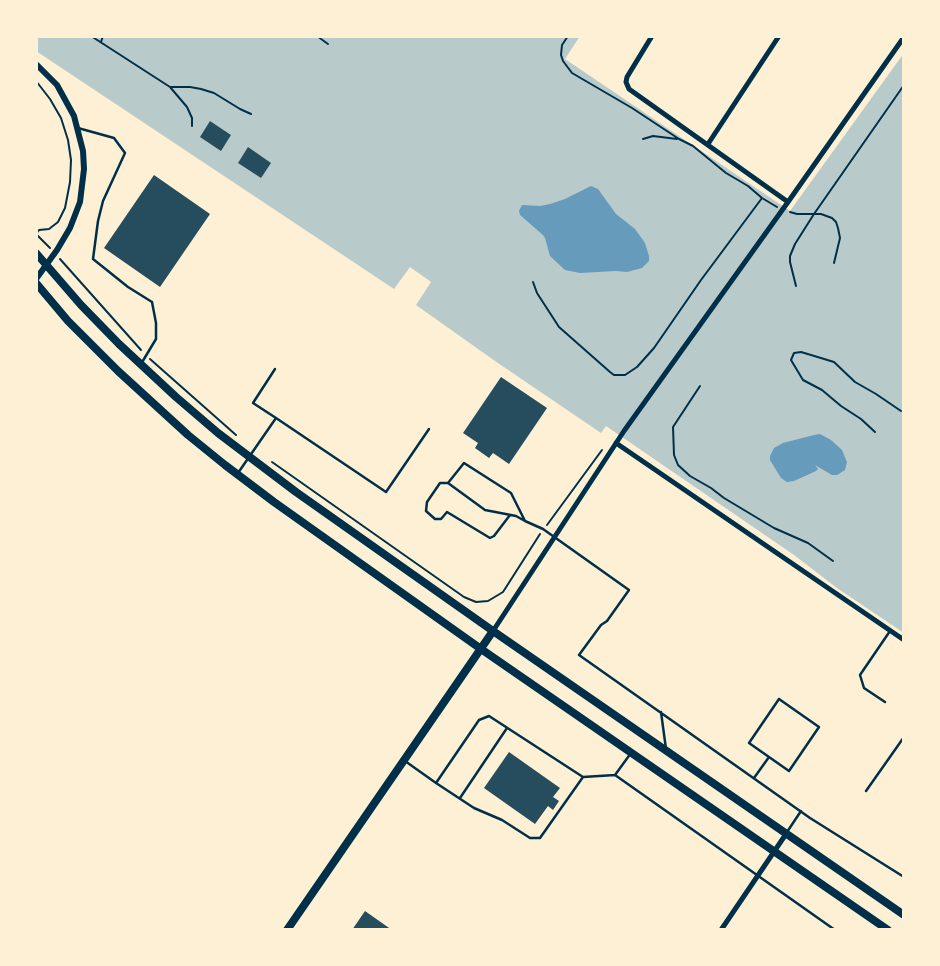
<!DOCTYPE html>
<html>
<head>
<meta charset="utf-8">
<style>
	body { margin:0 }
	#map { position:relative; width:940px; height:966px; overflow:hidden; background:#fdf0d5; font-family:"Nunito Sans",sans-serif }
	canvas { display:block }
	.frame { position:absolute; inset:0; border:38px solid #fdf0d5; pointer-events:none }
</style>
</head>
<body>
<div id="map">
<canvas width="940" height="966"></canvas>
<div class="frame"></div>
</div>
<script>
const context = document.querySelector('canvas').getContext('2d');
context.lineJoin = 'round';
function paint(path, color) { context.fillStyle = color; context.fill(path, 'evenodd'); }
const toPath = rows => new Path2D(rows.map(r => 'M' + r).join(''));
function stroke(path, color, width, dash) { context.strokeStyle = color; context.lineWidth = width; context.lineCap = dash ? 'butt' : 'round'; context.setLineDash(dash || []); context.stroke(path); }
const green = toPath([
	[36,36,580,36,565,59,790,211,904,53,904,633,837,588,794,555,606,426,601,433,495,361,416,305,431,282,410,267,394,289,36,51]
]);
const water = toPath([
	[591,186,598,189,616,214,635,229,645,243,649,256,649,261,642,268,627,272,616,271,580,273,565,270,550,256,545,238,543,235,520,215,519,211,522,205,540,206,550,204,565,199],
	[820,434,831,440,842,450,847,462,845,470,837,475,832,475,815,465,818,469,816,471,794,481,787,482,781,478,770,460,770,456,774,448,783,443,814,435]
]);
const building = toPath([
	[210,121,231,135,221,151,200,137],
	[248,147,271,163,261,178,238,163],
	[154,175,210,214,160,287,104,248],
	[501,377,547,408,509,464,493,453,489,458,475,448,478,443,463,433],
	[509,752,560,788,553,797,559,801,553,810,548,806,535,824,484,788],
	[365,911,392,930,352,930]
]);
const path = toPath([
	[91,36,170,87,187,107,192,118,192,126],
	[317,36,328,44],
	[568,36,562,45,561,55,563,61,572,73,632,108,679,139,693,146,726,173,748,186,762,198,777,207],
	[101,42,103,36],
	[36,81,50,99,61,118,68,140,71,160,70,182,65,208,58,222,49,229,39,230,36,234,50,248],
	[170,87,190,87,201,89,214,93,240,109,251,114],
	[643,139,653,136,677,139],
	[790,212,797,214,821,214,832,218,836,222,838,228,840,238,834,263],
	[60,259,141,350],
	[533,282,537,293,559,327,610,372,614,375,625,375,637,367,654,348,701,280,762,198],
	[796,286,790,262,790,256,795,244,814,214,904,85],
	[150,359,236,435],
	[700,386,673,427,674,455,678,465,690,476,711,488,724,498,774,528,808,543,833,561],
	[875,432,861,419,841,406,822,390,803,380,791,360,794,353,801,352,811,355,834,362,855,382,876,394,901,411],
	[272,462,464,597,476,602,488,601,503,592,540,534],
	[547,525,602,450]
]);
const service = toPath([
	[78,128,114,138,125,153,103,201,98,221,93,259,128,287,152,302,156,323,156,339,141,364],
	[275,369,253,403,276,418],
	[238,473,276,418,386,492,429,429],
	[448,483,440,483,427,502,426,511,435,519,441,519,447,512,490,538,494,536,510,515],
	[525,521,511,493,464,463,448,483,485,510,516,516,525,521,543,529,629,590,607,621,601,625,579,655,810,818,904,877],
	[779,699,819,727,789,771,749,743,779,699],
	[885,702,864,688,860,675,890,631],
	[661,712,666,749],
	[631,753,615,775,835,930],
	[405,761,436,783],
	[583,777,540,838,530,838,502,820,474,808,436,783,479,720,489,716,583,777,615,775],
	[754,778,769,757],
	[866,791,904,737],
	[460,798,507,728],
	[787,832,801,811]
]);
const minor = toPath([
	[652,36,627,77,626,82,629,89,788,202],
	[708,144,779,36],
	[616,443,904,640],
	[493,631,624,431,788,202,904,37],
	[721,930,786,834]
]);
const tertiary = toPath([
	[36,64,57,85,74,116,83,151,84,169,80,202,70,228,57,250,36,279]
]);
const primary = toPath([
	[36,253,81,305,119,344,176,397,218,433,296,492,493,631,904,915],
	[36,283,68,321,118,371,188,435,225,465,274,502,481,649,888,930],
	[287,930,493,631]
]);
paint(green, '#b9caca');
paint(water, '#669bbc');
paint(building, '#264d5e');
stroke(path, '#003049', 2);
stroke(service, '#003049', 2.5);
stroke(minor, '#003049', 5);
stroke(tertiary, '#003049', 6);
stroke(primary, '#003049', 8);
</script>
</body>
</html>
